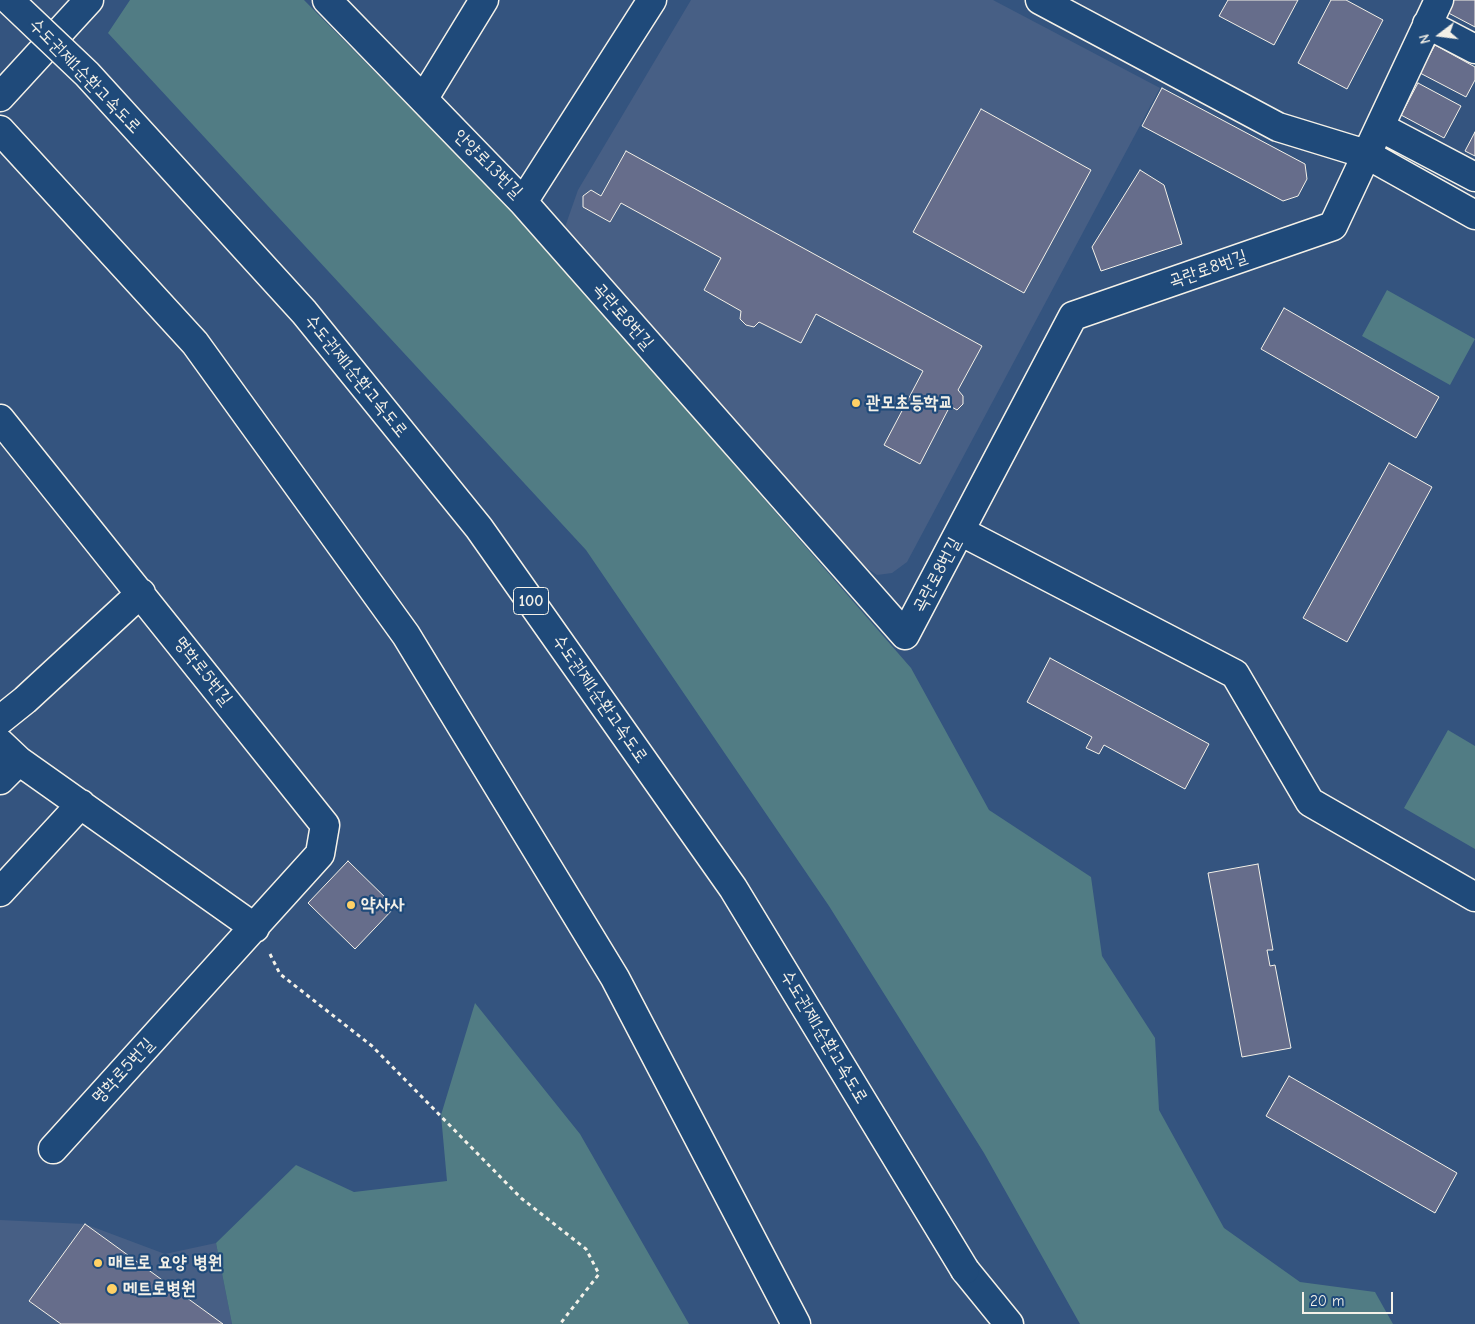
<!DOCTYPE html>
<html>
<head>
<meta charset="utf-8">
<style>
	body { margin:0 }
	#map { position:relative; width:1475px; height:1324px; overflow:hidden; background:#34547f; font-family:"Comic Neue",sans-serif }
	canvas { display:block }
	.north { position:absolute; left:1415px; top:10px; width:50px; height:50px; -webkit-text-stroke:4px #1f4a7a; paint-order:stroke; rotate:255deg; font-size:14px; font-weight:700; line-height:20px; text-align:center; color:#f4f1e8 }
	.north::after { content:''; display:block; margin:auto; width:18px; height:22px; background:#f4f1e8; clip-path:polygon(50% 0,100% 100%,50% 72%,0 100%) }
	.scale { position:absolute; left:1302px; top:1292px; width:91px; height:22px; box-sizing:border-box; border:2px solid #f4f1e8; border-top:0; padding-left:6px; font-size:15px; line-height:18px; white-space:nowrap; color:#f4f1e8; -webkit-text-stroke:4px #1f4a7a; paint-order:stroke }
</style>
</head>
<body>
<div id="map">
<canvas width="1475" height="1324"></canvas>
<div class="north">N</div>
<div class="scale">20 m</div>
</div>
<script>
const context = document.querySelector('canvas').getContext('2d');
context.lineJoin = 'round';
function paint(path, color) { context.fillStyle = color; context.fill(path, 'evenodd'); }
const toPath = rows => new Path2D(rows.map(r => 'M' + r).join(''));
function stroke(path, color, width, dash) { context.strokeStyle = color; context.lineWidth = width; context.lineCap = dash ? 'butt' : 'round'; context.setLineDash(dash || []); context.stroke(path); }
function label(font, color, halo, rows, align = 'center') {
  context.font = font + ' "Comic Neue","Poor Story",sans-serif'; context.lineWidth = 4.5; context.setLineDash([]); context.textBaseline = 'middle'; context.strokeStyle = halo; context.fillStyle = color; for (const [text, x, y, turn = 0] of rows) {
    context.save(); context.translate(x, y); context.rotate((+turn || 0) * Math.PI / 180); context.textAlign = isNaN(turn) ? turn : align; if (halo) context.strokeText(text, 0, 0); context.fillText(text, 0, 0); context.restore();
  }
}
const built = toPath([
	[691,0,993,0,1160,88,907,562,892,573,877,575,862,565,565,227,578,190],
	[0,1220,85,1224,165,1254,216,1243,232,1324,0,1324]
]);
const green = toPath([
	[130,0,304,0,525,224,911,668,989,810,1091,877,1102,956,1155,1038,1159,1110,1224,1228,1300,1282,1375,1292,1393,1324,1080,1324,984,1153,829,906,586,550,108,33],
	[1387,290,1475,339,1450,385,1362,336],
	[1448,730,1475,746,1475,849,1404,808],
	[475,1003,580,1134,689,1324,232,1324,216,1243,296,1165,354,1192,447,1181,441,1115]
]);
const building = toPath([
	[1228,0,1298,0,1274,45,1219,16,1228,0],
	[1331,0,1346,0,1383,20,1347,89,1298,63,1331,0],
	[1444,0,1475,0,1475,27,1439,8,1444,0],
	[1435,45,1475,67,1475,80,1466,97,1420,73,1435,45],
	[1418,83,1461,106,1444,138,1401,115,1418,83],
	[1162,88,1305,164,1307,179,1298,196,1283,201,1142,126,1162,88],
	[981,109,1091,170,1024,293,913,232,981,109],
	[1475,132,1475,156,1465,151,1475,132],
	[626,151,982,346,958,390,963,396,963,404,957,410,950,406,920,464,884,445,923,371,816,314,801,343,759,322,754,327,746,325,740,319,741,311,704,290,721,258,621,203,610,222,583,207,583,196,591,190,601,196,626,151],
	[1140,170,1164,185,1182,244,1101,271,1092,247,1140,170],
	[1284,308,1439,397,1416,438,1261,349,1284,308],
	[1389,463,1432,487,1347,642,1303,618,1389,463],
	[1050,658,1209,744,1185,789,1104,745,1099,754,1086,748,1092,737,1027,702,1050,658],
	[348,861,395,907,355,949,308,903,348,861],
	[1258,864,1273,950,1267,950,1270,966,1275,965,1291,1048,1242,1057,1208,873,1258,864],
	[1289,1076,1457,1173,1435,1213,1266,1116,1289,1076],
	[85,1224,223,1324,61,1324,29,1301,85,1224]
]);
const path = toPath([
	[270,954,280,974,372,1046,521,1198,586,1249,599,1274,560,1324]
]);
const minor = toPath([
	[327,0,523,202,905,635,1073,316,1333,226,1439,0],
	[1040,0,1278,127,1366,154,1475,215],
	[1427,24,1475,49],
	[0,97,89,0],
	[424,98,484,0],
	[1380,127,1475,177],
	[523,202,652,0],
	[0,419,325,825,320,854,53,1149],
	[960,531,1235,674,1310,802,1475,897],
	[0,720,25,700,141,593],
	[0,743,19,761,255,928],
	[0,780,19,761],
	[0,892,81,804]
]);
const highway = toPath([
	[0,130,195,343,406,635,615,978,796,1324],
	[965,1270,1009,1324]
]);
const highwayBridge = toPath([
	[9,0,87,74,304,312,479,528,733,888,965,1270]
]);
const markers = [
	[856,403,5,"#ffd166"],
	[351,905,5,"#ffd166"],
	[98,1263,5,"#ffd166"],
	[112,1289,6,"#ffd166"]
];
const shields = [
	[531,601,35]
];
const shieldNames = [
	["100",531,601]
];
const streetNames = [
	["수도권제1순환고속도로",85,76,46],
	["안양로13번길",488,164,45],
	["곡란로8번길",1208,269,-19],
	["곡란로8번길",623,316,49],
	["수도권제1순환고속도로",356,376,51],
	["곡란로8번길",937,575,-62],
	["명학로5번길",203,671,52],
	["수도권제1순환고속도로",600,699,55],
	["수도권제1순환고속도로",824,1037,59],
	["명학로5번길",123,1071,-47]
];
const poiNames = [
	["관모초등학교",866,403],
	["약사사",361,905],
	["매트로 요양 병원",108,1263],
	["메트로병원",123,1289]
];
paint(built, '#475f85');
paint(green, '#517c84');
paint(building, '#666d8b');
stroke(building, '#f4f1e8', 1);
stroke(minor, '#f4f1e8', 31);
stroke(highway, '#f4f1e8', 31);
stroke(path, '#f4f1e8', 3, [4, 4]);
stroke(minor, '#1f4a7a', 28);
stroke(highway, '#1f4a7a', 28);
stroke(highwayBridge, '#f4f1e8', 31, []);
stroke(highwayBridge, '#1f4a7a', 28);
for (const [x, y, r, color] of markers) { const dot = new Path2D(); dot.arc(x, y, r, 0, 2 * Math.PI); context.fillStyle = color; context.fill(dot); stroke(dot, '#1f4a7a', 2); }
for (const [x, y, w] of shields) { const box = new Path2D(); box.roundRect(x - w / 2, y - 13.5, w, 27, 4); context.fillStyle = '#1f4a7a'; context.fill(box); stroke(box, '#f4f1e8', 1); }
label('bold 16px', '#f4f1e8', null, shieldNames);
label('18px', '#f4f1e8', '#1f4a7a', streetNames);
label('bold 18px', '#f4f1e8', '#1f4a7a', poiNames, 'left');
</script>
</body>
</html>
